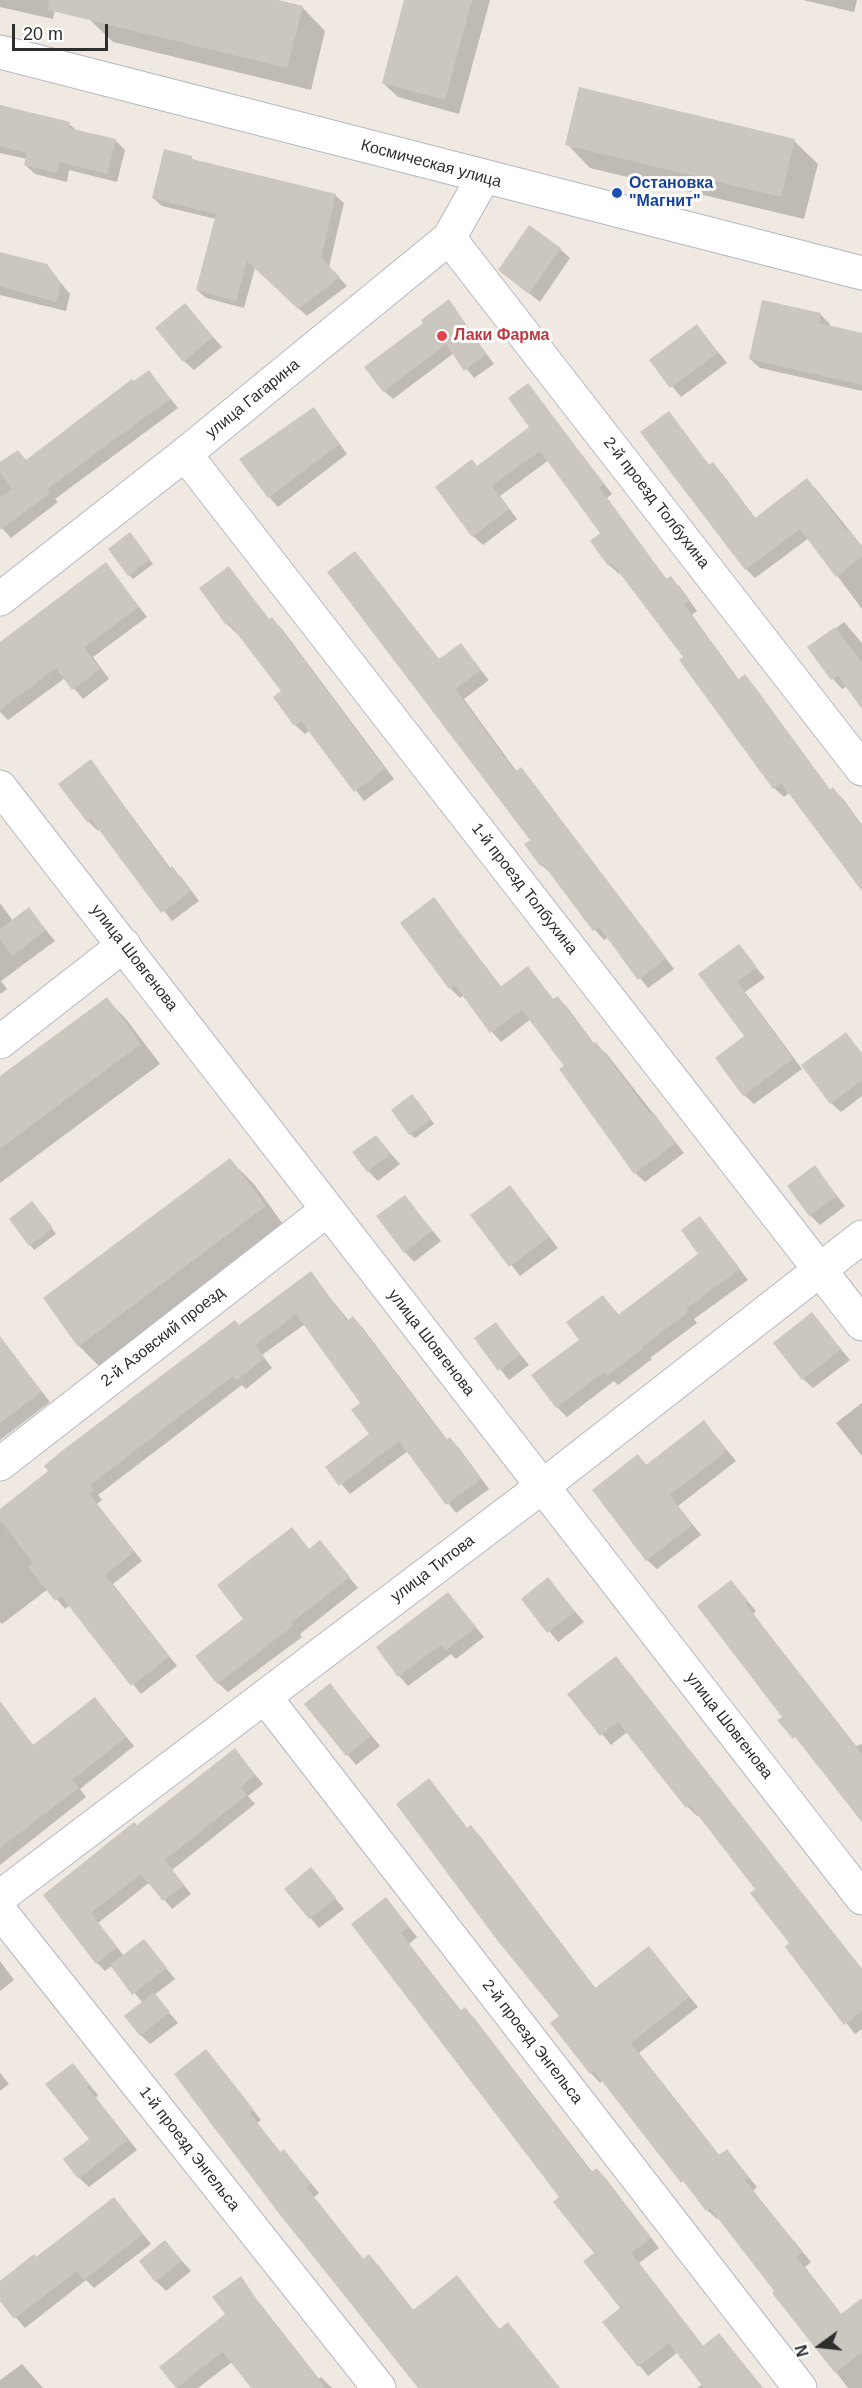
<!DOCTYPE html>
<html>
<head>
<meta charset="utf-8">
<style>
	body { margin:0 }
	#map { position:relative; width:862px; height:2388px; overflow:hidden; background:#efe9e1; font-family:Helvetica,sans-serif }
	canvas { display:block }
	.north { position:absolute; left:790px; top:2316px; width:60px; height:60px; -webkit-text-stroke:4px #fff; paint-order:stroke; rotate:255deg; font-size:16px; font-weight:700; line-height:24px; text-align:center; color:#2e2e2e }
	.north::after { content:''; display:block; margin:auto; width:21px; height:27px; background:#2e2e2e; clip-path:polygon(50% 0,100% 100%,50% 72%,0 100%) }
	.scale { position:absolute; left:12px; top:24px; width:96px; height:27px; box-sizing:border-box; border:3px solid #2e2e2e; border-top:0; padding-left:8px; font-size:18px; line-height:21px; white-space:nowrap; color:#2e2e2e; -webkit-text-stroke:4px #fff; paint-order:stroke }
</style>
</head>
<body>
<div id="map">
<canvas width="862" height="2388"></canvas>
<div class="north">N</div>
<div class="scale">20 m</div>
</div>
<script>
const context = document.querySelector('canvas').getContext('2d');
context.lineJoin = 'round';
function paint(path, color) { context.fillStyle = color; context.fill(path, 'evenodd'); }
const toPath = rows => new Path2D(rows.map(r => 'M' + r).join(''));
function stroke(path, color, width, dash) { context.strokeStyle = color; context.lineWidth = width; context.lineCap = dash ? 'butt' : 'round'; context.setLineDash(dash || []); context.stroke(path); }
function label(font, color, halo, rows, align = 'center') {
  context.font = font + ' Helvetica,sans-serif'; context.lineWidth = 6; context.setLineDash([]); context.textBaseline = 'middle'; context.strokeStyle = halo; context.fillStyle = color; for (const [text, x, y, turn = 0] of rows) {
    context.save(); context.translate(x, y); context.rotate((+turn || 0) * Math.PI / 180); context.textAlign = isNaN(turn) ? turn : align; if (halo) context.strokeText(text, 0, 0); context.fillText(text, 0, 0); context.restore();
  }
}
const shadow = toPath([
	[0,0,57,0,53,19,0,7],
	[94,0,271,0,302,7,325,31,311,90,113,42,89,19],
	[406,0,490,0,459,114,398,97,383,83],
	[803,0,857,0,854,12],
	[0,105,69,124,77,131,115,140,125,150,117,182,69,170,67,182,35,174,25,165,27,159,0,153],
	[794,141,818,164,804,219,590,168,567,144],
	[191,158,195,162,335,195,344,203,329,267,347,286,307,316,255,268,244,308,206,298,197,290,216,219,162,206,153,198],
	[560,249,570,258,540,302,500,270],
	[0,253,46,265,70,294,66,311,0,295],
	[448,301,494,364,474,378,454,353,393,399,384,391,425,323],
	[185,305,222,347,194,370,184,361],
	[820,314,830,324,829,327,862,335,862,391,760,368,750,359],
	[697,326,727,363,681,397,651,360],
	[149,372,178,408,55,499,58,502,11,538,0,526,0,464,18,452,27,461],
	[528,385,612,494,607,498,667,580,670,578,680,587,697,611,692,615,739,680,745,676,754,686,831,791,833,789,843,799,862,825,862,891,790,792,784,797,774,788,685,657,621,572,619,574,609,565,603,534,549,460,500,496,517,519,483,545,473,536,478,467,531,428],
	[314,408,347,454,278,507,269,497],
	[669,413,710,466,713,464,721,472,756,519,807,480,816,489,862,546,862,609,809,538,755,578,746,569,643,433],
	[135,539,153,564,133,579,129,575],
	[355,553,440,660,460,645,489,680,464,699,517,772,521,769,530,779,674,969,648,988,608,937,604,940,595,930,552,874,541,865,532,840],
	[106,564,147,617,93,657,109,679,83,699,65,678,8,720,0,712,0,644],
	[229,568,270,620,272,619,282,629,394,779,364,801,310,730,305,734,295,725,283,692,239,632,237,634,227,624],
	[844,622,862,643,862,706,847,686,842,689,833,679,809,648],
	[91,761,171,869,182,878,199,901,172,921,100,829,98,831,88,821,60,784],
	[434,899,502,988,528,968,554,1000,558,998,567,1007,595,1045,606,1053,684,1153,645,1182,635,1173,566,1066,531,1019,501,1042,492,1032,464,995,460,998,450,988,402,923],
	[0,903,13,921,29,909,55,941,1,981,7,989,0,994],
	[738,946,765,978,745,992,802,1069,754,1104,744,1095,746,1037,700,974],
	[106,999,126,1019,160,1064,0,1183,0,1078],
	[846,1034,862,1053,862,1096,841,1112,831,1103],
	[417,1100,434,1124,415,1138,410,1134],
	[376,1137,400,1164,378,1181,368,1171],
	[230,1160,254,1184,288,1231,102,1369,79,1346],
	[814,1167,845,1206,820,1225,810,1215],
	[510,1187,558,1248,520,1276,472,1215],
	[405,1197,441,1241,414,1262,405,1252],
	[36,1207,56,1234,34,1250,11,1219],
	[700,1218,748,1280,694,1319,697,1323,650,1358,652,1359,618,1385,614,1381,567,1417,557,1407,582,1340,603,1297,619,1315,701,1255],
	[310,1273,349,1321,353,1318,362,1327,448,1441,450,1439,459,1448,489,1489,456,1513,408,1451,350,1494,327,1467,371,1434,362,1403,305,1324,262,1355,272,1368,246,1389,242,1385,98,1495,102,1500,97,1504,142,1561,113,1584,177,1666,141,1694,70,1605,65,1609,48,1589,2,1624,0,1622,0,1511],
	[812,1314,850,1360,813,1388,803,1379],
	[496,1324,529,1365,509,1380,476,1339],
	[0,1338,50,1402,0,1440],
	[862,1403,862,1456,836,1423],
	[704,1422,736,1461,678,1506,701,1535,657,1569,647,1560,638,1456,648,1466],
	[292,1529,310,1550,320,1542,358,1588,300,1634,302,1637,228,1692,218,1683,245,1619],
	[548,1579,584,1622,558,1642,523,1599],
	[731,1582,756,1611,753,1614,856,1746,862,1744,862,1822,804,1747,780,1720,784,1717],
	[448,1594,484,1637,456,1659,451,1654,408,1686,399,1676],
	[615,1658,862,1969,862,2029,855,2034,787,1947,791,1944,757,1889,699,1815,697,1816,688,1807,627,1732,611,1745,569,1694],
	[330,1685,380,1746,356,1765,306,1704],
	[95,1699,134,1746,80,1789,86,1797,0,1865,0,1721,8,1715,34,1746],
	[235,1750,263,1784,248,1796,255,1804,172,1870,191,1894,172,1909,150,1882,98,1923,124,1956,144,1941,175,1979,154,1995,178,2023,150,2044,141,2035,143,2003,112,1966,105,1971,97,1963,45,1896,138,1827],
	[429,1780,468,1829,471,1827,480,1836,596,1989,649,1948,698,2007,639,2053,720,2156,727,2151,757,2187,753,2191,811,2262,805,2267,842,2315,862,2305,862,2388,848,2388,719,2217,717,2219,707,2210,603,2080,600,2083,591,2073,553,2023,561,2016],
	[311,1869,344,1909,319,1928,286,1889],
	[386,1899,417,1937,409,1944,462,2012,465,2009,474,2018,593,2173,597,2170,606,2179,659,2248,639,2263,704,2347,719,2335,763,2388,697,2388,703,2384,678,2352,648,2376,604,2322,622,2308,596,2253,561,2198,353,1924],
	[0,1961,14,1980,0,1991],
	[214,2060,261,2120,257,2123,281,2153,284,2151,292,2160,319,2193,314,2197,364,2260,369,2256,378,2265,414,2311,457,2277,500,2330,516,2333,560,2388,419,2388,209,2121,212,2120],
	[73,2065,98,2095,96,2098,137,2150,89,2187,79,2178,91,2139],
	[0,2073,9,2084,0,2091],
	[114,2199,151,2244,94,2288,86,2280,25,2328,0,2299,0,2283,36,2259],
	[165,2242,191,2271,166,2291,156,2281],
	[240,2278,319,2379,321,2377,332,2388,253,2388,232,2362,198,2388,177,2388,161,2367,228,2314],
	[22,2364,43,2388,0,2388,0,2380]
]);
const building = toPath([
	[49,0,278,0,303,6,287,68,48,10],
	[404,0,472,0,445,100,382,83],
	[579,87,795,139,781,197,565,145],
	[0,105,70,122,68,128,116,139,107,174,60,162,57,173,24,165,27,153,0,146],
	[164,149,192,156,192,159,336,194,321,258,340,277,298,309,247,261,236,301,196,290,216,214,152,198],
	[529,225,561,248,529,294,498,270],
	[0,252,47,264,61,283,56,302,0,286],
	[449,299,486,354,464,371,446,344,383,392,364,367,423,323,421,320],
	[762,300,821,313,819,323,862,333,862,385,749,359],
	[185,303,213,337,183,362,155,328],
	[697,324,718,353,670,388,649,360],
	[149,370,170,399,47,489,50,493,0,530,0,498,12,489,0,472,0,462,18,450,26,460,132,379,134,381],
	[528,383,604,484,599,488,666,579,671,576,689,601,684,605,738,680,745,674,830,790,833,787,862,827,862,891,781,783,773,789,679,660,683,657,612,563,608,566,590,541,600,533,540,451,492,486,509,509,472,537,435,487,472,459,477,466,529,427,508,398],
	[314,407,339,444,268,498,239,459],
	[669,411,709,465,713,462,755,518,807,478,846,530,848,528,862,547,862,557,836,577,800,529,745,570,640,432],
	[130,532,150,559,128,576,108,549],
	[355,551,439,659,461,643,481,670,455,689,515,772,521,767,666,958,638,980,599,927,593,931,543,864,540,866,524,844,530,840,327,572],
	[106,562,139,607,84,647,100,669,72,690,56,668,0,710,0,642],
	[229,566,269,620,272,617,385,769,354,792,301,721,294,726,273,697,281,691,229,623,226,625,199,588],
	[835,627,862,663,862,709,838,676,831,680,807,647],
	[91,759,169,869,172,866,191,891,161,913,91,819,87,822,58,784],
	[434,897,500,987,528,966,553,999,558,996,593,1044,596,1042,650,1114,653,1112,676,1143,634,1174,559,1069,564,1066,522,1010,490,1033,455,985,449,989,400,923],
	[29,907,46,930,13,956,0,939,0,929],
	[739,944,757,967,737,982,793,1059,743,1096,715,1058,744,1036,698,974],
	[107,997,141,1044,0,1149,0,1076],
	[846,1032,862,1054,862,1080,830,1104,801,1065],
	[412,1094,431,1119,409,1135,391,1110],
	[376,1135,391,1154,367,1172,352,1152],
	[230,1158,266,1206,78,1347,43,1298],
	[815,1165,837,1196,809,1216,787,1186],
	[510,1185,549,1237,509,1267,470,1215],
	[405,1195,432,1231,404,1253,376,1216],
	[32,1201,53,1228,29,1246,9,1219],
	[700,1216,740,1269,686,1309,688,1312,642,1347,643,1349,607,1376,604,1372,556,1408,531,1375,579,1340,566,1322,603,1295,618,1315,698,1254,681,1230],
	[311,1271,347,1321,353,1316,446,1440,450,1437,481,1479,446,1505,399,1441,339,1486,325,1467,369,1434,351,1410,360,1403,296,1314,255,1345,265,1358,236,1381,233,1376,90,1485,94,1490,89,1494,134,1552,105,1575,169,1657,131,1686,61,1596,55,1601,28,1567,33,1563,0,1520,0,1509,48,1471,44,1466,63,1450,235,1320,239,1325],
	[812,1312,841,1349,802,1380,773,1343],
	[496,1322,520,1355,498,1371,474,1338],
	[0,1336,42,1392,0,1423],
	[704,1420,727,1451,670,1495,692,1525,646,1561,592,1490,638,1454,646,1465],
	[292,1527,309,1549,320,1540,350,1577,291,1623,293,1626,217,1684,195,1656,243,1619,217,1585],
	[548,1577,575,1612,547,1633,521,1599],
	[731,1580,748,1601,745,1603,862,1755,862,1822,795,1737,793,1739,777,1720,782,1717,697,1606],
	[448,1592,476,1627,446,1650,441,1645,398,1677,376,1647],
	[616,1656,862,1969,862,2011,844,2025,785,1947,789,1943,750,1893,755,1889,690,1805,686,1808,618,1722,600,1736,567,1694],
	[330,1683,371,1736,346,1756,304,1704],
	[95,1697,126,1737,72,1780,79,1788,0,1848,0,1701,33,1745],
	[235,1748,255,1775,241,1787,247,1795,165,1860,184,1885,163,1901,141,1874,91,1913,117,1947,96,1964,43,1895,134,1822,137,1825],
	[429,1778,467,1828,471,1825,595,1988,649,1946,689,1997,631,2043,719,2155,727,2149,749,2177,745,2180,802,2252,796,2257,841,2314,862,2298,862,2352,835,2373,772,2293,774,2291,710,2208,706,2211,683,2181,681,2183,594,2071,590,2074,550,2023,559,2016,497,1940,396,1804],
	[311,1867,336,1898,309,1919,284,1889],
	[386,1897,409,1927,401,1933,460,2011,465,2007,591,2172,597,2168,651,2238,631,2253,703,2346,719,2333,763,2388,704,2388,669,2343,638,2367,602,2322,620,2308,583,2261,594,2253,553,2202,559,2197,351,1924],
	[144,1939,167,1968,132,1995,110,1965],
	[154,1992,170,2012,140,2036,124,2016],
	[206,2049,254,2110,250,2113,280,2152,284,2149,311,2184,306,2187,363,2259,369,2254,413,2310,457,2275,499,2329,508,2322,560,2388,418,2388,277,2211,174,2074],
	[73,2063,90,2085,87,2087,128,2140,78,2179,63,2159,89,2139,45,2084],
	[114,2197,143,2234,84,2280,77,2271,14,2319,0,2301,0,2281,34,2254,36,2257],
	[165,2240,182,2261,155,2282,139,2261],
	[241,2276,257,2300,325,2388,251,2388,223,2352,176,2388,159,2367,225,2314,212,2297]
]);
const minor = toPath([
	[0,52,862,273],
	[449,238,862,769],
	[185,454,862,1324],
	[0,599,185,454,449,238,483,178],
	[0,787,862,1898],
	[0,1042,124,945],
	[0,1464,327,1210],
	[265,1697,800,2388],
	[0,1897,543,1486,862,1237],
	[0,1911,379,2388]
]);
const markers = [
	[617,193,6,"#1a4fb4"],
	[442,336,6,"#e0444e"]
];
const streetNames = [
	["Космическая улица",431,164,15],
	["улица Гагарина",253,399,-39],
	["2-й проезд Толбухина",656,503,52],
	["1-й проезд Толбухина",524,889,52],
	["улица Шовгенова",134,958,52],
	["2-й Азовский проезд",163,1337,-38],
	["улица Шовгенова",431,1343,52],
	["улица Титова",433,1569,-37],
	["улица Шовгенова",729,1726,52],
	["2-й проезд Энгельса",532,2042,52],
	["1-й проезд Энгельса",189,2149,52]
];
const transitNames = [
	["Остановка",629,184],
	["\"Магнит\"",629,202]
];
const healthNames = [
	["Лаки Фарма",454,336]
];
paint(shadow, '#0003');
paint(building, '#cbc7bf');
stroke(minor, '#b4b7c1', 35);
stroke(minor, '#fff', 33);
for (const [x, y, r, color] of markers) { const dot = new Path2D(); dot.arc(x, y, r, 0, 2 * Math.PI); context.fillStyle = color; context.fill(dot); stroke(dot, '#fff', 2); }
label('16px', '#2e2e2e', '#fff', streetNames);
label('bold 16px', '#164399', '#fff', transitNames, 'left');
label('bold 16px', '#be3a42', '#fff', healthNames, 'left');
</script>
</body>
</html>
